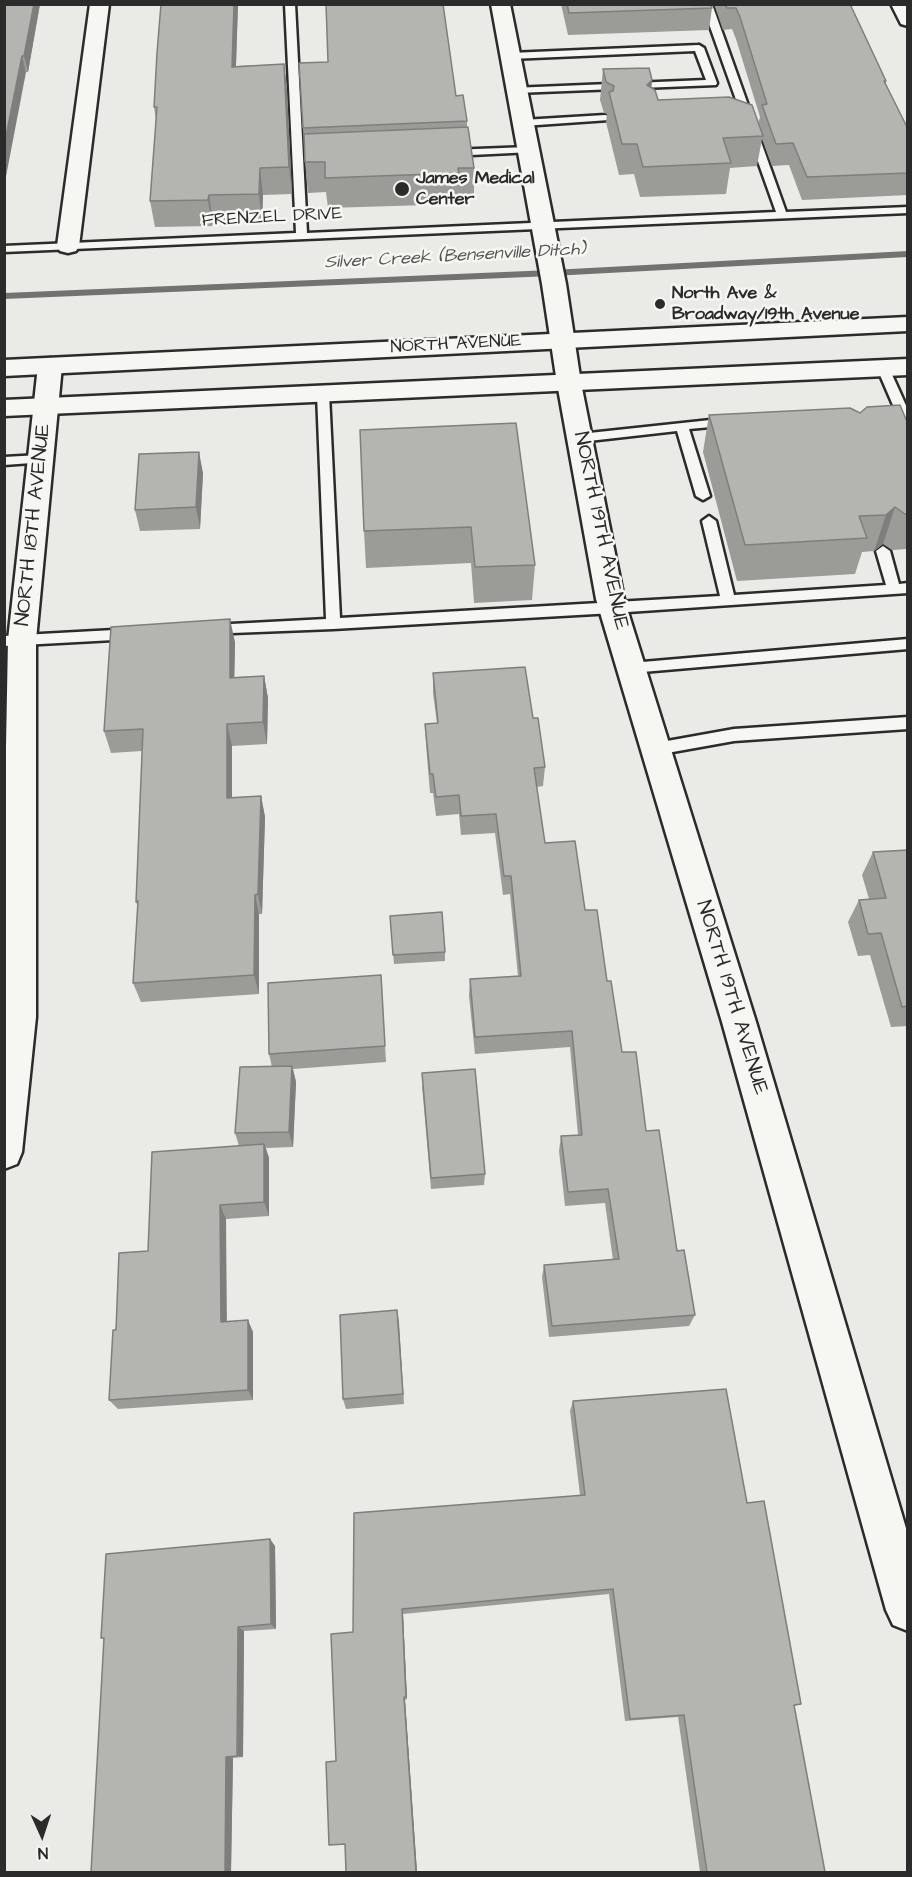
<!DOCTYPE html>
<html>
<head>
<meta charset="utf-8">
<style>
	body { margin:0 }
	#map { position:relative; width:912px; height:1877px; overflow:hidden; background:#eaeae6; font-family:"Architects Daughter",sans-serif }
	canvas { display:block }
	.frame { position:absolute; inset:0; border:6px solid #2b2b2b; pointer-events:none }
	.north { position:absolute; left:12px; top:1805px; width:60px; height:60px; -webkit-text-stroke:4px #f6f6f2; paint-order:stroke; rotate:177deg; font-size:16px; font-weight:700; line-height:24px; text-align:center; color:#2b2b2b }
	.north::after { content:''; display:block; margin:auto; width:21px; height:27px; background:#2b2b2b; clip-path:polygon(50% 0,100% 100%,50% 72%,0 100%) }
</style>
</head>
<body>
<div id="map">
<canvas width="912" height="1877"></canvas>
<div class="frame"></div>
<div class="north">N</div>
</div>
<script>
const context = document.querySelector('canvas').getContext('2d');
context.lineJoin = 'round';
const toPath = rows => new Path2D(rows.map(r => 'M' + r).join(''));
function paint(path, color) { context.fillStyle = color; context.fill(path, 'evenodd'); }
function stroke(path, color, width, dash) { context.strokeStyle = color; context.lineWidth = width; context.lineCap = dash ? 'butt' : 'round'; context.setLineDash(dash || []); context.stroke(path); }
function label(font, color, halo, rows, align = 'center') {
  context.font = font + ' "Architects Daughter",sans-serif'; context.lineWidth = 5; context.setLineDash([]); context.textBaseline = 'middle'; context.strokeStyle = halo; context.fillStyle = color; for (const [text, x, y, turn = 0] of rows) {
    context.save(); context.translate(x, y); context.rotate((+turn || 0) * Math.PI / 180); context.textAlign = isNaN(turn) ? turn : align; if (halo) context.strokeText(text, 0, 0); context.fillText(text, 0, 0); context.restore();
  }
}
const stream = toPath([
	[908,251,908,257,552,276,4,299,4,293,552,270,908,251]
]);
const service = toPath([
	[285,4,295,4,307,233,776,212,702,4,712,4,786,212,908,207,908,213,4,252,4,246,296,233,285,4],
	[699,45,704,48,717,83,716,85,516,93,512,92,512,88,706,80,695,51,510,59,505,56,510,53,699,45],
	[605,115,609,116,609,120,523,126,518,123,523,120,605,115],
	[528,147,533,150,532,152,451,156,446,153,451,150,528,147],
	[883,364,889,368,908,410,908,430,902,426,877,368,883,364],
	[323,390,329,394,340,618,720,596,702,521,709,516,716,521,734,595,886,585,876,551,883,546,890,551,899,584,908,583,908,593,613,613,333,629,207,634,205,630,207,626,212,625,326,619,317,394,323,390],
	[729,418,733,419,735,422,733,425,689,429,710,496,703,500,696,496,677,431,580,442,574,438,580,434,729,418],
	[40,455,45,456,46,459,45,462,4,465,4,457,40,455],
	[132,629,139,634,132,639,4,646,4,636,132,629],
	[908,639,908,649,631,673,624,668,631,663,908,639],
	[908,717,908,729,734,741,656,755,651,753,648,749,651,745,656,743,734,729,908,717]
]);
const minor = toPath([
	[90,4,109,4,79,246,76,251,68,253,60,251,57,246,90,4],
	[491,4,510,4,566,284,581,383,624,599,756,1022,908,1535,908,1631,893,1625,886,1610,722,1022,596,599,557,383,542,284,491,4],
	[891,4,908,4,908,26,901,24,891,4],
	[50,358,59,361,62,366,36,640,36,1017,22,1152,17,1164,4,1169,4,850,8,640,38,366,41,361,50,358]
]);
const primary = toPath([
	[908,317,908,331,4,376,4,360,908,317],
	[908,359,908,375,4,416,4,400,908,359]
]);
const wall = toPath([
	[4,4,40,4,28,72,26,72],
	[238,4,236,66,284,64,287,90,292,194,263,195,262,220,213,221,212,226,155,227,150,201,156,120,154,107],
	[561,4,711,4,712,8,709,30,568,35],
	[714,4,850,4,886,81,886,84,908,129,908,195,802,200,789,165,772,166,762,139,757,166,730,168,726,194,640,197,634,174,619,175,606,122,607,114,604,113,600,100,603,69,652,80,651,88,658,100,758,124,760,117,736,39,732,29,723,30],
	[299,63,456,96,467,121,467,127,474,168,474,198,459,199,459,204,328,208,326,192,308,193,305,162],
	[860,413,908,424,908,549,892,550,883,544,874,551,862,552,855,574,737,581,703,452,709,415],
	[360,430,535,565,532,600,474,603,471,563,366,568,364,531],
	[203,473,200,529,140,531,135,510],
	[235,642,234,677,264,676,268,698,267,744,232,746,232,798,261,796,265,817,262,914,259,914,259,994,141,1002,133,983,138,907,136,902,142,751,111,753,104,731],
	[433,673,533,718,545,767,543,786,537,787,545,843,585,910,607,981,622,1052,646,1131,695,1315,689,1326,549,1337,542,1277,544,1265,613,1260,605,1203,565,1206,559,1151,561,1136,578,1135,570,1047,475,1054,469,996,470,979,518,976,510,894,503,895,495,833,461,835,459,814,436,816,433,793,430,793,426,744,425,724,437,723,433,693],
	[908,850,908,1026,891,1027,870,955,858,956,848,922,859,900,869,899,862,875,873,852],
	[390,916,445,952,445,961,394,964],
	[381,975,386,1062,293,1069,296,1082,293,1147,266,1148,269,1158,269,1216,226,1219,226,1322,253,1332,253,1400,118,1409,109,1400,116,1330,148,1251,239,1146,235,1133,272,1067,269,1054],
	[422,1085,485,1174,484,1185,431,1189],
	[397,1310,404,1404,346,1409,343,1399],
	[573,1401,747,1503,801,1704,794,1706,825,1872,700,1872,678,1717,625,1721,609,1594,403,1614,407,1699,405,1700,417,1872,346,1872,345,1844,336,1761,353,1632,580,1495,570,1411],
	[275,1546,276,1629,244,1631,243,1757,233,1758,231,1872,104,1639,101,1638]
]);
const shadedWall = toPath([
	[34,4,40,4,28,72,24,56],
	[234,4,238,4,235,93,232,67],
	[22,56,26,72,4,187,4,146],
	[284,64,287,90,292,194,289,167],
	[652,80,649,111,647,85],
	[260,168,263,195,262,220,259,194],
	[209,195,213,221,212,226,208,200],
	[199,452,203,473,200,529,196,507],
	[895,507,883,544,874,551,886,515],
	[230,619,235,642,234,700,230,678],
	[264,676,268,698,267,744,263,722],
	[227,724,232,746,232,819,227,798],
	[261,796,265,817,262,914,258,894],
	[255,895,259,914,259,994,254,975],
	[292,1066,296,1082,293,1147,289,1132],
	[264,1144,269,1158,269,1216,264,1202],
	[220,1205,226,1219,227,1334,221,1322],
	[397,1310,399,1322,404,1404,403,1394],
	[248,1320,253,1332,253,1400,248,1390],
	[270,1539,275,1546,276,1629,271,1624],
	[402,1609,403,1614,407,1699,406,1697],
	[238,1627,244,1631,243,1757,237,1756],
	[404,1697,405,1700,417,1872,416,1872],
	[226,1757,233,1758,231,1872,225,1872]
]);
const building = toPath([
	[4,4,34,4,24,56,22,56,4,146,4,4],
	[161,4,234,4,232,67,284,64,289,167,260,168,259,194,209,195,208,200,150,201,157,107,154,107,157,53,161,4],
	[326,4,443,4,456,96,463,95,467,121,303,128,299,63,328,62,326,4],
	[567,4,711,4,712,8,569,13,567,4],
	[725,4,850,4,886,81,884,81,908,129,908,173,807,177,793,143,776,144,762,105,767,104,740,17,736,8,727,8,725,4],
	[649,68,652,80,647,85,655,90,658,100,729,97,752,105,763,136,723,138,731,163,643,167,637,144,622,144,609,92,613,91,614,86,606,82,603,69,649,68],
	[468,127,474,168,458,168,459,173,325,178,325,162,305,162,304,134,468,127],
	[900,405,908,424,908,514,905,514,895,507,886,515,859,516,867,538,745,545,709,415,850,408,860,413,867,407,900,405],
	[516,423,535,565,475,567,471,527,364,531,360,430,516,423],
	[199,452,196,507,135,510,139,454,199,452],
	[230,619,230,678,264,676,263,722,227,724,227,798,261,796,258,894,255,895,254,975,133,983,138,901,136,902,143,729,104,731,111,627,230,619],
	[525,667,533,718,538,718,545,767,534,768,545,843,575,841,585,910,597,910,607,981,611,981,622,1052,636,1052,646,1131,659,1130,677,1251,684,1250,695,1315,552,1326,544,1265,619,1259,608,1189,568,1192,561,1136,582,1135,572,1031,475,1037,470,979,521,976,511,876,504,876,496,814,461,816,459,795,436,797,433,774,430,774,425,724,438,723,433,673,525,667],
	[908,850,908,1006,902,1007,881,933,868,934,859,900,886,898,873,852,908,850],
	[442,912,445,952,393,955,390,916,442,912],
	[381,975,385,1046,269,1054,268,983,381,975],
	[292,1066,289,1132,235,1133,240,1067,292,1066],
	[475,1069,485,1174,431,1178,422,1073,475,1069],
	[264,1144,264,1202,220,1205,221,1322,248,1320,248,1390,109,1400,113,1330,116,1330,119,1253,148,1251,152,1152,264,1144],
	[397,1310,403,1394,343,1399,340,1315,397,1310],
	[726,1389,747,1503,764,1501,801,1704,794,1705,825,1872,707,1872,684,1715,630,1719,613,1589,402,1609,406,1697,404,1697,416,1872,346,1872,345,1844,329,1845,326,1762,336,1761,331,1634,353,1632,354,1513,585,1495,573,1401,726,1389],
	[270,1539,271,1624,238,1627,237,1756,226,1757,225,1872,91,1872,104,1638,101,1638,106,1554,270,1539]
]);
const markers = [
	[402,189,8,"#2b2b2b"],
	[660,304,6,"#2b2b2b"]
];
const farPoinames = [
	["James Medical",416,179],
	["Center",416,200],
	["North Ave &",672,294],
	["Broadway/19th Avenue",672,315]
];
const farStreetnames = [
	["FRENZEL DRIVE",272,218,-3],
	["NORTH AVENUE",456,345,-3]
];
const farWaternames = [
	["Silver Creek (Bensenville Ditch)",455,257,-3]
];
const streetNames = [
	["NORTH 18TH AVENUE",34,525,-84],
	["NORTH 19TH AVENUE",600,531,78],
	["NORTH 19TH AVENUE",731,998,73]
];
paint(stream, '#727270');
stroke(service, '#2b2b2b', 5);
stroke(minor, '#2b2b2b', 5);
stroke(primary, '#2b2b2b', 5);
paint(service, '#f6f6f2');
paint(minor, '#f6f6f2');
paint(primary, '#f6f6f2');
paint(wall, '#9b9b98');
paint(shadedWall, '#7e7e7c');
paint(building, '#b4b4b1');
stroke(building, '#7e7e7c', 1.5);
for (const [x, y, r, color] of markers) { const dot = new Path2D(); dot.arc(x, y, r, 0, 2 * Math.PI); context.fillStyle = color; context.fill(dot); stroke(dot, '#f6f6f2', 2); }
label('bold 18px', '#2b2b2b', '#f6f6f2', farPoinames, 'left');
label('18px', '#2b2b2b', '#f6f6f2', farStreetnames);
label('italic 18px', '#545453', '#f6f6f2', farWaternames);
label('21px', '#2b2b2b', '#f6f6f2', streetNames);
</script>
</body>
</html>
